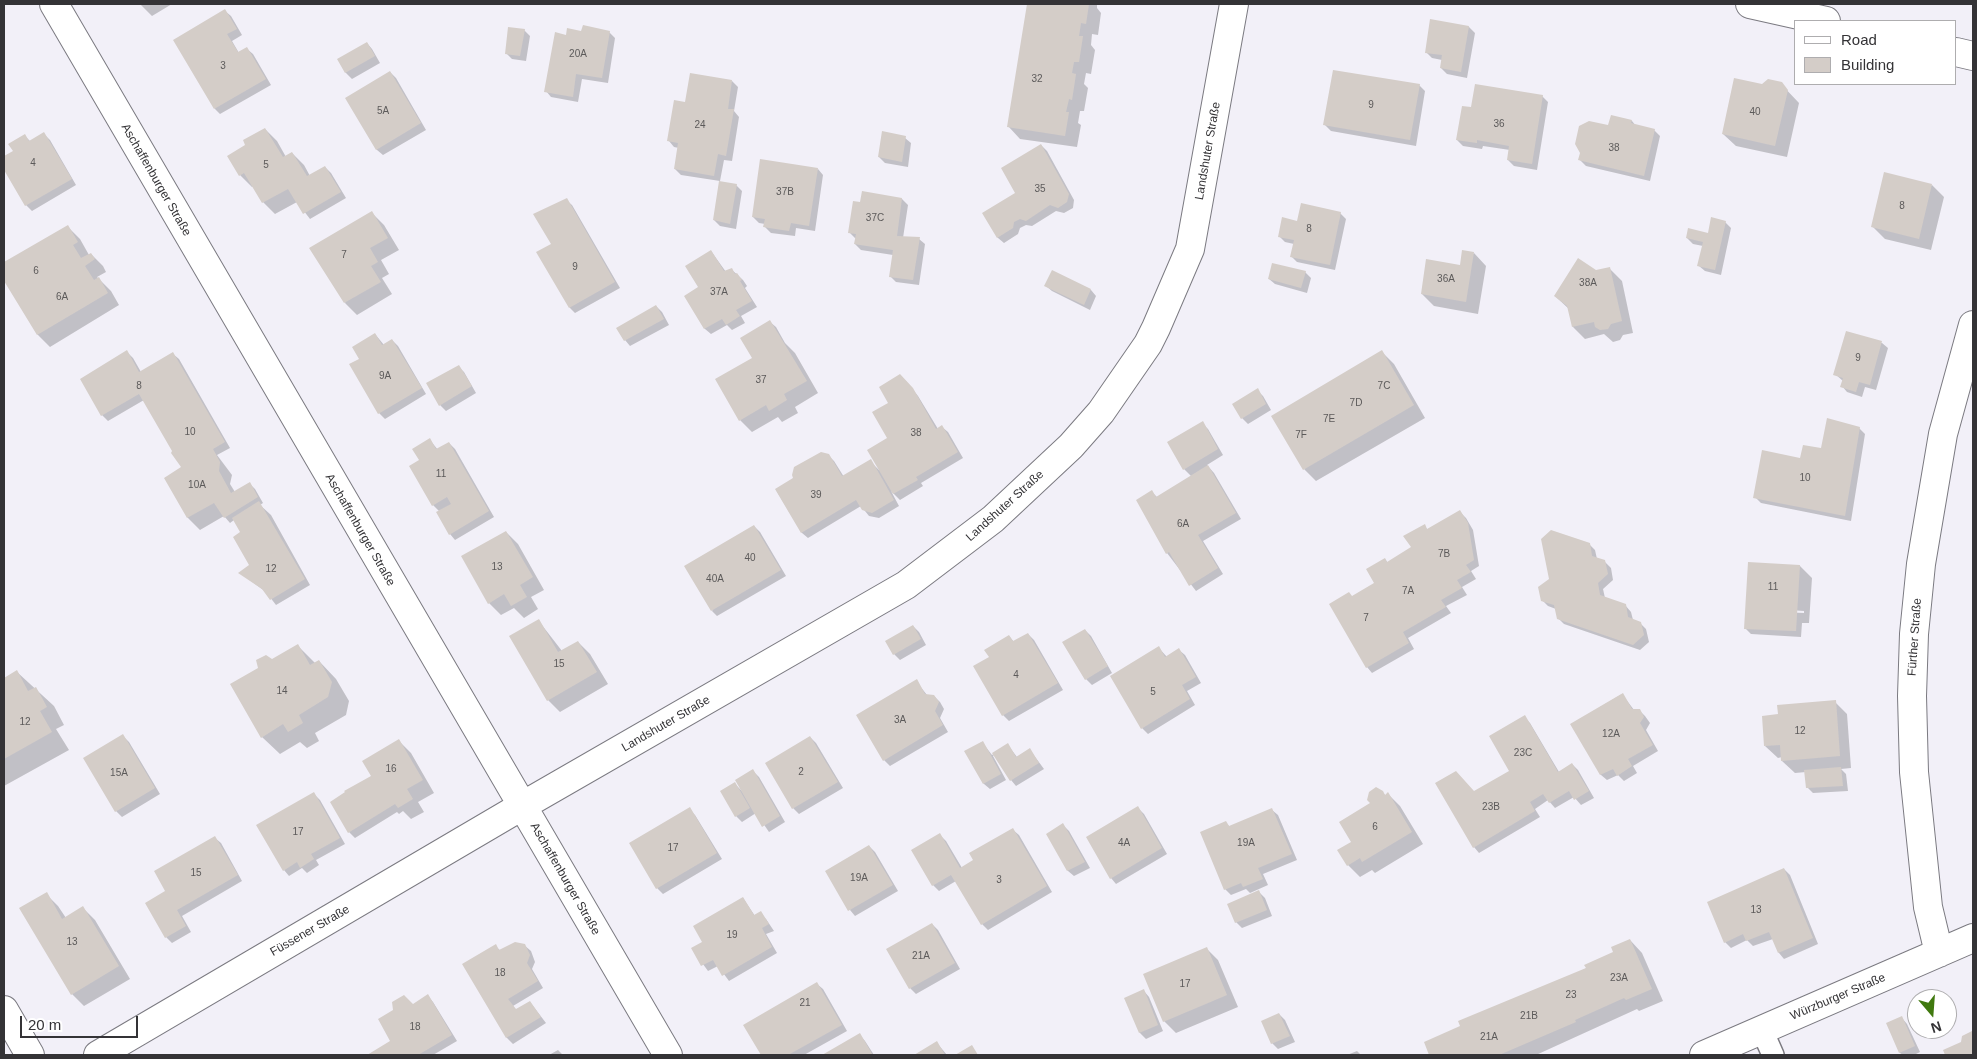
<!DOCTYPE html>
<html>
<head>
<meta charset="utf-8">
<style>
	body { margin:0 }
	#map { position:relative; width:1977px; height:1059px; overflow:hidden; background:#f2f0f8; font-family:Helvetica,sans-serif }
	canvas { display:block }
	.frame { position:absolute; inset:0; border:5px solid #343336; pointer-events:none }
	.legend { position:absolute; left:1794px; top:20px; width:162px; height:65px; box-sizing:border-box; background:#fff; border:1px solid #aeadaf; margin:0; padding:6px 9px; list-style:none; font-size:15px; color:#343336 }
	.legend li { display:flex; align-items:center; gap:10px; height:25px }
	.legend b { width:25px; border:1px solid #aeadaf }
	.north { position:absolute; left:1907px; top:989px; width:50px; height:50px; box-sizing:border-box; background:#fff; border:1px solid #aeadaf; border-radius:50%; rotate:162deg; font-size:14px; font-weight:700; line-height:20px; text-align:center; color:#343336 }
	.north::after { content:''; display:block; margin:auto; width:18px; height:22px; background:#40790f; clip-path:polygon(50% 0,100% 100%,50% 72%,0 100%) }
	.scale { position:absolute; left:20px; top:1016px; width:118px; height:22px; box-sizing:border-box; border:2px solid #343336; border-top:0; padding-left:6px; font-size:15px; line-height:18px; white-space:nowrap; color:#343336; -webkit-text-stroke:4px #fff; paint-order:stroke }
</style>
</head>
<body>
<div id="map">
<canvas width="1977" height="1059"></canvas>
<div class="frame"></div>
<ul class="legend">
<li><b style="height:6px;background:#fff"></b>Road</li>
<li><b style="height:14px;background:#d4cdc8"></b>Building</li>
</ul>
<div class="north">N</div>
<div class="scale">20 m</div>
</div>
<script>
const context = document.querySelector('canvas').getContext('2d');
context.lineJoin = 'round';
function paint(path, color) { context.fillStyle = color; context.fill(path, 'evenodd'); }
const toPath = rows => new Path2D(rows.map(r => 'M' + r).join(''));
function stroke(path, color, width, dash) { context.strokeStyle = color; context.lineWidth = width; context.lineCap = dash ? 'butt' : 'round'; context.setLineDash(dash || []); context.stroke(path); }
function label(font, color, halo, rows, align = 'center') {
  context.font = font + ' Helvetica,sans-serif'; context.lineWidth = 4; context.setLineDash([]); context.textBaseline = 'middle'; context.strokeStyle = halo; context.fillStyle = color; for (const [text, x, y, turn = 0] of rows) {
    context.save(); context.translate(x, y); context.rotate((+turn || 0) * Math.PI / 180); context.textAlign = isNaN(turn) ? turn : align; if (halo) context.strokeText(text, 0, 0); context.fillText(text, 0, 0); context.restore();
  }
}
const shadow = toPath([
	[140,4,172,4,152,16],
	[1028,4,1097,4,1097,8,1101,13,1098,35,1092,34,1091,45,1095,50,1091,74,1086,73,1084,84,1088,88,1084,111,1080,111,1078,123,1081,125,1077,147,1020,139,1008,126],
	[225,11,231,16,242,35,232,41,239,53,247,49,253,54,271,85,220,114,215,109],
	[1431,20,1469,27,1475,33,1467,78,1447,74,1441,68,1442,60,1432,58,1426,52],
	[524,30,530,36,526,61,512,59,506,53],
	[582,32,609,32,615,38,608,83,582,79,578,102,551,97,546,91,567,36],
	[367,43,372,49,380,63,352,79,346,73,339,59],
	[390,72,396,78,426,130,383,155,377,150,347,99],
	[732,81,738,87,734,111,739,117,732,161,724,160,720,181,681,175,675,169,679,148,674,147,669,141,686,103],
	[1781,84,1799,103,1787,157,1736,146,1723,134,1762,86],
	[1419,85,1425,91,1416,146,1331,131,1325,125],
	[1542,96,1548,102,1537,170,1514,166,1508,160,1510,150,1483,146,1482,149,1463,146,1457,140,1472,108],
	[1612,116,1632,121,1636,126,1654,130,1660,136,1650,181,1586,166,1580,160,1609,126],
	[265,129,277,141,286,157,292,153,304,165,310,176,325,167,331,173,346,198,310,219,297,202,275,214,263,202,254,186,252,187,240,175,247,146],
	[44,134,50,140,76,185,32,211,26,205,4,168,4,158,15,152,25,136,31,142],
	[905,138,911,143,908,167,885,163,879,157],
	[1041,145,1047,151,1074,200,1073,208,1064,213,1056,211,1032,226,1026,225,1020,228,1018,234,1004,243,998,238,984,213,1017,193],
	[818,169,823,175,815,231,796,228,795,236,771,233,765,227,765,224,759,223,753,217],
	[736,185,742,191,736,229,720,226,714,220],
	[1932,185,1944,197,1931,250,1885,239,1873,227],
	[902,199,908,205,903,238,919,239,925,244,919,285,896,282,890,276,893,255,861,250,855,244,856,239,850,233,861,203],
	[566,200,572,205,620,288,575,313,570,308,552,245],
	[372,213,384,225,399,250,381,260,389,274,382,278,392,294,357,315,345,303],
	[1340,213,1346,219,1335,270,1297,262,1291,256,1294,244,1285,242,1279,236,1298,222],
	[1725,222,1731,228,1721,275,1705,271,1699,266,1703,246,1693,244,1687,238,1709,234],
	[68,227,80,239,89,255,91,254,103,266,106,272,97,277,111,291,119,305,50,347,38,335,4,278,4,263],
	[711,251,726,272,731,269,743,280,747,286,745,288,757,307,741,316,745,323,732,330,727,325,711,334,705,329,686,297,700,288],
	[1474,253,1486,266,1478,314,1434,306,1422,294,1461,266],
	[1609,268,1622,281,1633,333,1623,335,1620,340,1613,342,1604,334,1585,339,1573,327,1570,310,1555,296,1595,271],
	[1052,272,1091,290,1096,296,1090,310,1052,291,1046,286],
	[1305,272,1311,278,1307,293,1275,284,1269,279],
	[656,306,662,312,669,325,630,346,625,340],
	[770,322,776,327,785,343,795,353,818,393,795,407,798,413,782,422,778,417,752,432,740,420,754,358],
	[1847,332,1882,343,1888,348,1876,390,1865,387,1862,397,1847,392,1842,386,1843,381,1835,374],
	[375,334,384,345,392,340,398,346,426,394,385,419,379,413,361,359],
	[127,352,133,358,141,372,173,354,179,359,230,448,217,455,232,475,230,484,235,492,249,483,255,489,263,503,260,505,271,515,310,585,276,605,266,592,240,573,251,566,242,532,234,520,230,523,224,516,200,530,188,518,165,478,183,468,144,400,108,421,102,415],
	[1382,352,1394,364,1425,418,1316,481,1304,469],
	[458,366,464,372,476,393,446,411,440,405],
	[906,381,918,396,938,429,942,427,948,432,963,458,921,483,923,486,900,500,891,491,899,506,879,518,869,516,861,506,808,538,802,533,776,490,828,455,834,461,844,477,870,461,879,470,889,439,890,404],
	[1257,390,1263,396,1271,410,1248,424,1242,418],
	[1202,423,1208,429,1223,455,1207,465,1214,473,1241,519,1203,541,1223,574,1196,591,1167,553,1152,492,1157,497,1192,477,1184,469,1169,443],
	[1859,428,1865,434,1851,521,1761,503,1755,497,1801,459],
	[430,440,438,450,449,443,455,449,494,517,455,540,450,534,440,512,433,505,420,460],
	[1460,512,1466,518,1473,530,1479,566,1471,571,1476,579,1462,587,1467,595,1446,606,1451,613,1408,638,1414,649,1372,673,1367,667,1353,597,1375,583,1385,559,1388,563,1412,548,1424,526,1428,530],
	[754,526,760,532,786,576,717,616,712,611],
	[506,532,518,544,544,590,531,597,538,609,524,618,514,608,501,615,489,603],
	[1589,544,1595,550,1597,559,1604,561,1611,568,1613,580,1603,589,1605,598,1625,605,1631,612,1633,620,1640,623,1646,629,1649,642,1640,650,1564,624,1558,618,1556,609,1548,606,1542,600],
	[1749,563,1800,566,1812,578,1809,623,1802,623,1801,637,1751,634,1745,628],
	[1757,608,1804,611,1804,613,1757,611],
	[538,620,562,651,578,642,590,654,608,684,560,712,548,700],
	[913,626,919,632,926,645,900,660,894,654],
	[1085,630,1091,636,1112,673,1092,685,1086,679],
	[1028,634,1034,640,1063,690,1009,721,1003,715,990,658,1009,636,1014,642],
	[298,646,315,663,319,661,336,679,349,701,346,715,315,733,319,741,307,748,300,742,280,754,262,737,272,661],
	[1158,647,1167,657,1179,650,1185,655,1201,683,1187,691,1195,705,1148,734,1142,728],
	[17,672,54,706,64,725,56,729,69,750,4,786,4,679],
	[916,681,927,695,934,696,940,702,944,709,940,718,948,732,890,766,884,760],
	[1622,694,1634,710,1639,710,1645,716,1650,723,1646,730,1658,751,1633,766,1637,773,1624,781,1618,775,1607,780,1601,775,1572,724],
	[1835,702,1847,714,1851,768,1841,769,1846,774,1848,791,1813,793,1807,787,1806,772,1795,773,1782,761,1782,757,1778,758,1765,746],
	[1524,717,1530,723,1559,772,1572,764,1578,770,1594,798,1581,805,1574,797,1555,808,1548,800,1535,809,1540,817,1479,853,1474,847,1474,793,1511,771],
	[123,736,129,742,160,794,122,817,116,811],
	[810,737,816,743,843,788,799,814,793,808,767,763],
	[399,741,411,753,434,793,418,802,424,812,411,819,403,811,399,814,397,812,355,838,349,832,331,802,372,776],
	[982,742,992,755,1008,745,1017,757,1030,750,1044,769,1016,786,1011,780,994,755,993,756,1006,780,990,789,984,784,966,751],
	[753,771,759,777,785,822,769,832,756,813,742,822,736,816,735,784,742,791],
	[1382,792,1386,796,1388,794,1400,806,1423,844,1375,873,1372,870,1360,877,1348,865,1352,843,1372,803],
	[314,794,320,800,345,844,316,860,319,865,307,873,302,868,289,876,284,870],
	[1138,808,1144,814,1167,854,1116,884,1111,878],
	[689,809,695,815,722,859,663,894,657,888],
	[1272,810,1278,815,1297,860,1263,874,1268,885,1250,893,1246,889,1231,895,1225,889,1226,823,1230,827],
	[1063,825,1069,831,1090,868,1074,876,1068,871,1048,834],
	[1013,830,1019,835,1052,892,988,930,982,924,956,881,939,891,933,885,940,835,946,841,962,868,975,861],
	[215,838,221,843,242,881,182,916,191,932,172,943,166,937,167,892],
	[869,846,875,852,898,891,855,916,850,910],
	[1784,869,1790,875,1818,944,1784,959,1779,953,1773,939,1753,946,1747,940,1731,948,1725,942],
	[1259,892,1265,898,1272,916,1242,928,1236,922],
	[46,894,58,906,66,918,83,908,95,920,130,979,84,1006,72,994],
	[743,898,755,916,760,913,766,919,774,931,766,934,777,953,729,981,718,966,708,971,692,949,704,942],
	[932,924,938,930,960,969,916,994,910,988,888,950],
	[1630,940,1642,953,1663,1001,1639,1011,1637,1009,1536,1055,1431,1055,1425,1043,1587,968,1615,953],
	[524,945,531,951,535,962,532,969,543,988,513,1006,516,1010,530,1002,546,1023,513,1044,507,1038,464,964,495,946,501,951],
	[1206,948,1218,960,1238,1007,1176,1033,1164,1021],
	[817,984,823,989,847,1031,804,1055,762,1055,745,1025],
	[1144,991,1149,997,1163,1031,1146,1039,1140,1033,1126,999],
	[428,996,433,1002,457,1041,433,1055,370,1055,391,1041,413,1005],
	[1279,1014,1285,1020,1295,1042,1278,1049,1272,1043],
	[1902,1018,1907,1024,1920,1052,1914,1055,1903,1055,1900,1053,1888,1023],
	[860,1035,865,1041,874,1055,825,1055],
	[937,1043,947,1055,917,1055],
	[558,1050,563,1055,549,1055],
	[1357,1051,1361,1055,1347,1055]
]);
const building = toPath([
	[1027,4,1089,4,1086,24,1081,23,1079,36,1083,36,1079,62,1074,62,1072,73,1076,74,1072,100,1069,99,1066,112,1069,112,1065,136,1007,127],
	[225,9,237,29,227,34,238,52,247,47,266,79,214,109,173,40],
	[1430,19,1469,26,1461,72,1440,68,1442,55,1425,53],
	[583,25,610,31,602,78,576,74,573,97,544,92,555,32,566,35,567,28,581,31],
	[508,27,525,29,520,56,505,54],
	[367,42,375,56,345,73,337,59],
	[1333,70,1420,84,1410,140,1323,125],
	[390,71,421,123,376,150,345,98],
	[690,73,732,80,728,109,734,109,726,156,718,154,714,176,674,169,678,143,667,141,674,100,685,102],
	[1734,78,1762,84,1768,79,1782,82,1788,90,1775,146,1722,134],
	[1475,84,1543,95,1532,164,1507,160,1509,146,1477,140,1477,143,1456,140,1462,106,1471,107],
	[1611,115,1632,120,1631,123,1655,129,1644,176,1578,160,1580,153,1575,144,1579,126,1589,121,1608,125],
	[265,128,283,157,292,152,307,176,325,166,341,192,303,214,288,189,262,203,244,173,239,176,227,156,245,145,243,140],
	[882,131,906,136,902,162,878,157],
	[44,132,72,179,25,206,4,170,4,156,13,151,8,144,25,134,29,141],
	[1041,144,1069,194,1067,202,1058,208,1050,205,1026,221,1020,219,1014,222,1013,228,997,238,982,213,1015,193,1001,168],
	[760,159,818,168,809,226,791,223,789,231,763,227,765,219,752,217],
	[1884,172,1932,184,1919,239,1871,227],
	[719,181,737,184,730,224,713,220],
	[862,191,902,198,897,236,920,237,913,280,889,277,893,250,854,244,856,234,848,233,853,201,860,202],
	[567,198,615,282,569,308,536,252,551,244,533,214],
	[1301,203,1341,212,1330,265,1290,257,1294,240,1278,237,1282,217,1297,221],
	[372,211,388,238,370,248,378,262,371,266,381,282,344,303,309,248],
	[1711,217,1726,221,1715,270,1697,266,1703,242,1686,238,1688,228,1708,233],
	[68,225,78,242,73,245,81,258,91,253,95,259,85,266,94,280,99,277,108,293,37,335,4,281,4,262],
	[711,250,724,271,732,268,735,274,737,273,742,280,740,281,752,301,736,310,740,316,726,325,722,319,704,329,684,296,698,287,685,266],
	[1462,250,1474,252,1466,302,1421,294,1426,259,1460,265],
	[1578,258,1596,270,1610,267,1622,321,1611,324,1608,329,1600,330,1595,327,1594,322,1572,327,1567,306,1554,296],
	[1272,263,1306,271,1301,288,1268,279],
	[1052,270,1091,289,1084,305,1044,286],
	[656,305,664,319,624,341,616,328],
	[770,320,807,381,784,394,787,400,769,411,766,405,739,421,715,379,752,358,740,338],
	[1846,331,1882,341,1870,385,1859,382,1856,392,1840,387,1843,378,1833,375],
	[375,333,382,345,392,339,422,388,378,414,349,364,359,359,352,347],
	[127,350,139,372,173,352,225,442,213,449,220,462,219,471,231,493,250,482,258,497,224,518,214,503,187,518,164,478,181,467,171,453,172,451,139,394,101,416,80,379],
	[1382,350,1414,405,1303,470,1271,416],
	[459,365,472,386,439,406,426,383],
	[900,374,913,388,936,429,942,425,958,452,916,477,918,480,893,494,867,450,887,438,872,412,888,403,879,387],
	[1258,388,1266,404,1241,419,1232,404],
	[1827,418,1860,427,1845,516,1753,498,1762,450,1800,458,1803,445,1821,448],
	[1203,421,1218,449,1183,470,1167,442],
	[430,438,436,449,449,442,489,511,449,535,436,512,451,504,447,497,432,506,409,466,419,460,412,449],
	[821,452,829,454,842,476,871,459,894,500,872,513,862,510,856,500,801,533,775,489,793,478,792,475,794,467],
	[1208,465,1236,513,1198,535,1218,568,1189,586,1169,552,1166,554,1136,500,1152,490,1156,497],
	[259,501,305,579,270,600,262,589,238,573,249,565,233,537,240,532,232,518],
	[1460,510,1468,523,1474,560,1466,565,1471,572,1457,580,1462,588,1441,600,1446,607,1403,632,1409,643,1366,668,1329,604,1349,592,1352,596,1374,583,1366,569,1385,558,1387,562,1411,547,1403,536,1425,524,1427,529],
	[754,525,781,570,711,611,684,566],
	[1551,530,1590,543,1592,556,1605,560,1608,574,1598,583,1600,595,1626,604,1628,617,1641,622,1644,635,1633,645,1557,619,1554,605,1541,601,1538,587,1549,579,1541,539],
	[506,531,533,577,520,585,527,597,511,606,504,594,488,604,461,556],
	[1748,562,1800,565,1796,631,1744,629],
	[539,619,558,652,578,641,597,672,547,701,509,636],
	[913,625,921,639,893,655,885,641],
	[1085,629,1108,666,1085,680,1062,642],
	[1028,633,1058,683,1002,716,973,666,989,657,984,650,1009,635,1013,641],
	[298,644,310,665,319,660,332,682,328,697,299,715,303,723,288,732,283,724,261,738,230,684,258,668,256,660,266,655,272,659],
	[1159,646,1165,657,1179,648,1196,677,1182,685,1190,699,1141,729,1110,676],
	[17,670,28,691,36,687,47,707,40,711,52,732,4,759,4,678],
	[917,679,925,694,934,695,939,702,935,711,943,725,883,761,856,715],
	[1623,693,1632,709,1640,709,1644,717,1640,723,1653,745,1628,759,1632,766,1617,776,1613,769,1600,775,1570,724],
	[1836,700,1840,756,1781,761,1780,745,1764,746,1762,716,1778,714,1777,705],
	[1525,715,1558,772,1572,763,1589,791,1574,800,1569,791,1549,803,1543,794,1530,802,1535,811,1473,848,1435,783,1456,771,1474,791,1509,771,1489,736],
	[123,734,155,788,115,812,83,758],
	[810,736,838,782,792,809,765,763],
	[399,739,423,780,407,789,413,799,398,808,395,804,348,833,330,802,345,792,344,791,371,776,362,761],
	[983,741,1001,774,983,784,964,751],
	[1008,743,1016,757,1030,748,1039,763,1010,781,992,753],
	[1841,767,1843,786,1806,788,1804,770],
	[753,769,780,816,762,827,735,780],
	[735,782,750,808,735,817,720,791],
	[1376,787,1383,791,1385,795,1388,792,1412,832,1362,862,1360,858,1347,866,1337,850,1351,842,1339,822,1370,803,1367,800,1369,792],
	[314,792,340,838,311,854,314,859,300,868,297,862,283,871,256,825],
	[1138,806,1162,848,1110,879,1086,837],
	[690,807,717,853,656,889,629,843],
	[1272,808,1292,854,1258,868,1263,879,1243,887,1241,883,1224,890,1200,832,1226,821,1229,826],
	[1063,823,1085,862,1067,871,1046,834],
	[1013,828,1047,886,981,925,951,875,932,886,911,850,940,833,960,868,973,860,969,853],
	[215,836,238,875,177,910,186,926,165,938,145,903,165,891,154,871],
	[869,845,893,885,848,911,825,871],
	[1784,868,1813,938,1778,953,1769,932,1746,941,1743,934,1724,943,1707,902],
	[1259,890,1267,910,1235,923,1227,904],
	[47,892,62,919,83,906,119,966,71,995,19,908],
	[743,897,754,915,761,911,769,924,762,928,772,947,722,976,713,960,701,966,691,948,702,942,693,926],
	[932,923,955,963,909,989,886,949],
	[1630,939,1652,989,1626,1000,1624,998,1575,1020,1576,1022,1499,1055,1429,1055,1424,1042,1460,1026,1458,1021,1586,968,1584,965,1613,952,1611,947],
	[515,942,525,944,530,955,527,963,538,981,508,999,516,1009,530,1001,541,1017,506,1038,462,964,496,944,499,950],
	[1207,947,1227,995,1163,1022,1143,974],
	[817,982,842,1025,788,1055,761,1055,743,1025],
	[1144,989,1158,1025,1139,1033,1124,998],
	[428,994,452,1035,418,1055,367,1055,390,1041,378,1019,393,1010,392,1002,404,995,413,1004],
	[1279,1013,1290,1036,1271,1044,1261,1021],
	[1902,1016,1915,1046,1899,1053,1886,1023],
	[1972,1031,1973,1033,1973,1055,1945,1055,1943,1050,1961,1042,1962,1036],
	[860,1033,872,1054,822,1055],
	[937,1041,945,1055,914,1055],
	[972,1045,978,1055,955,1055]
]);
const service = toPath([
	[1762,1030,1773,1055]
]);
const minor = toPath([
	[54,4,668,1055],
	[1750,4,1826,21],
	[1956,52,1973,56],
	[1939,953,1928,907,1914,772,1912,696,1914,634,1921,564,1943,434,1973,325],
	[4,1010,30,1055],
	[98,1055,522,806,906,585,993,519,1071,446,1101,412,1148,344,1156,328,1190,249,1234,4],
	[1704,1055,1973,938]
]);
const numberNames = [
	["20A",578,54],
	["3",223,66],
	["32",1037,79],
	["9",1371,105],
	["5A",383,111],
	["40",1755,112],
	["36",1499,124],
	["24",700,125],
	["38",1614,148],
	["4",33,163],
	["5",266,165],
	["35",1040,189],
	["37B",785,192],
	["8",1902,206],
	["37C",875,218],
	["8",1309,229],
	["7",344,255],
	["9",575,267],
	["6",36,271],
	["36A",1446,279],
	["38A",1588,283],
	["37A",719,292],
	["6A",62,297],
	["9",1858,358],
	["9A",385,376],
	["37",761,380],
	["8",139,386],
	["7C",1384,386],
	["7D",1356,403],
	["7E",1329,419],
	["10",190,432],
	["38",916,433],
	["7F",1301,435],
	["11",441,474],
	["10",1805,478],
	["10A",197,485],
	["39",816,495],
	["6A",1183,524],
	["7B",1444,554],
	["40",750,558],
	["13",497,567],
	["12",271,569],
	["40A",715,579],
	["11",1773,587],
	["7A",1408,591],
	["7",1366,618],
	["15",559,664],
	["4",1016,675],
	["14",282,691],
	["5",1153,692],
	["3A",900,720],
	["12",25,722],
	["12",1800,731],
	["12A",1611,734],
	["23C",1523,753],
	["16",391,769],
	["2",801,772],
	["15A",119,773],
	["23B",1491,807],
	["6",1375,827],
	["17",298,832],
	["4A",1124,843],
	["19A",1246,843],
	["17",673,848],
	["15",196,873],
	["19A",859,878],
	["3",999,880],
	["13",1756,910],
	["19",732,935],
	["13",72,942],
	["21A",921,956],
	["18",500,973],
	["23A",1619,978],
	["17",1185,984],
	["23",1571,995],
	["21",805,1003],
	["21B",1529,1016],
	["18",415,1027],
	["21A",1489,1037]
];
const streetNames = [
	["Landshuter Straße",1208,151,-80],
	["Aschaffenburger Straße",156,180,60],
	["Landshuter Straße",1005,506,-42],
	["Aschaffenburger Straße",360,530,60],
	["Fürther Straße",1915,637,-86],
	["Landshuter Straße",666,724,-30],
	["Aschaffenburger Straße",565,879,60],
	["Füssener Straße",310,931,-30],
	["Würzburger Straße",1838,997,-23]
];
paint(shadow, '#0003');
paint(building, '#d4cdc8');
stroke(service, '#7b7a81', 24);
stroke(minor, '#7b7a81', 30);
stroke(service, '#fff', 21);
stroke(minor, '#fff', 28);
label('10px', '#5c5a5a', null, numberNames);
label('12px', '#343336', '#fff', streetNames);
</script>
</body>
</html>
